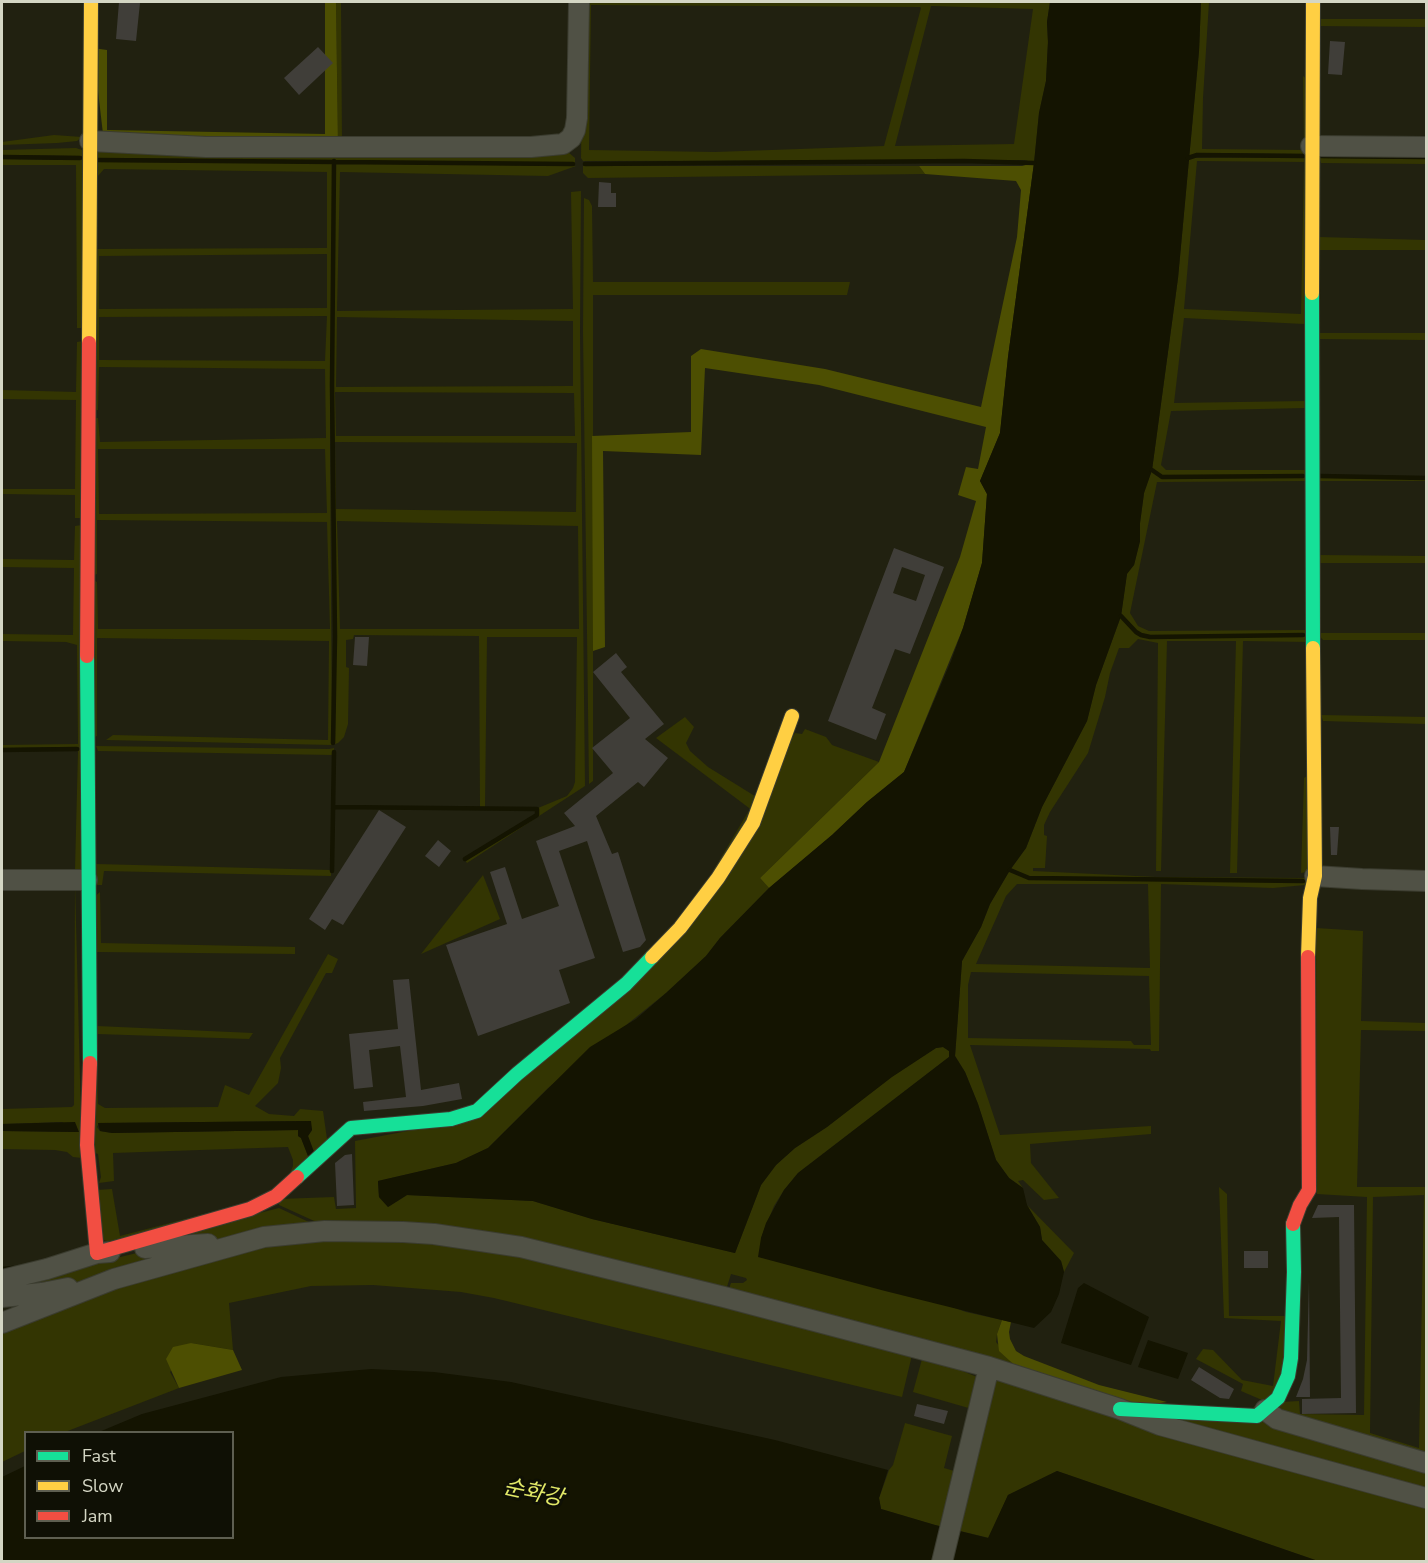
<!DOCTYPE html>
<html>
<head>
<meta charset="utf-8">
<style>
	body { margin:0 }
	#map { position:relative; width:1428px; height:1563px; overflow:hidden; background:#212110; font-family:"Nunito Sans",sans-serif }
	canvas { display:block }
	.frame { position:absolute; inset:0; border:3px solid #d4d6c4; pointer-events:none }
	.legend { position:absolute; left:24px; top:1431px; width:210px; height:108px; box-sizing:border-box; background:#0f1005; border:2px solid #5e5f51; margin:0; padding:8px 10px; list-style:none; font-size:18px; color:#d4d6c4 }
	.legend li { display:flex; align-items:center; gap:12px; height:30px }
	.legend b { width:30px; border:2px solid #5e5f51 }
</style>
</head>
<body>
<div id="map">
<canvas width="1428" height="1563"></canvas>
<div class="frame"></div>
<ul class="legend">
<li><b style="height:8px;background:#16e098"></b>Fast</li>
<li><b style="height:8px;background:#ffcf43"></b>Slow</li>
<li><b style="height:8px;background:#f24e42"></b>Jam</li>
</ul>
</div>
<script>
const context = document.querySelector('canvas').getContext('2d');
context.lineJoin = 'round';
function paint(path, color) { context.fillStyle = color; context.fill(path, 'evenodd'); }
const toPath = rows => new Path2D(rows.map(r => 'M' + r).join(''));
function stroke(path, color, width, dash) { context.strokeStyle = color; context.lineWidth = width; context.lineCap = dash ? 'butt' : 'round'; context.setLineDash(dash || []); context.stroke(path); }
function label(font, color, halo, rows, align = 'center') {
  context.font = font + ' "Nunito Sans","Noto Sans KR",sans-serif'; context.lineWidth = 6; context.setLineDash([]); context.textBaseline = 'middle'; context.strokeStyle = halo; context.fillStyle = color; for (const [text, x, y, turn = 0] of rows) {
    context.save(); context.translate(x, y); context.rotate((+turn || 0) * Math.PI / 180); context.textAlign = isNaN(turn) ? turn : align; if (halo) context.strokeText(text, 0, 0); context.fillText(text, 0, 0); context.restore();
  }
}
const green = toPath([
	[336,2,341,2,342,143,338,144],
	[583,2,1050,2,1047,22,1048,42,1046,81,1039,113,1034,163,1025,160,583,161,581,158],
	[591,5,920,7,921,8,884,146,715,152,589,150],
	[931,6,1033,9,1014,144,895,146],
	[1201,2,1209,2,1203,98,1202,149,1304,150,1303,76,1309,81,1310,360,1305,359,1304,324,1184,318,1174,403,1305,401,1306,370,1310,370,1310,439,1305,438,1305,408,1171,411,1161,465,1166,470,1305,470,1305,445,1310,443,1309,505,1306,505,1306,481,1157,482,1130,613,1138,626,1149,631,1309,630,1307,514,1309,514,1310,863,1306,872,1301,873,1304,778,1307,776,1309,642,1243,641,1237,873,1230,873,1236,641,1167,641,1161,871,1156,871,1158,643,1138,639,1129,648,1119,648,1110,673,1105,697,1088,753,1050,812,1044,825,1044,835,1047,836,1045,868,1033,868,1033,871,1156,877,1307,878,1306,882,1305,885,1273,888,1161,884,1159,1051,1151,1051,1150,1049,970,1045,1000,1135,1151,1126,1151,1134,1030,1144,1031,1163,1059,1198,1044,1200,1023,1180,1018,1181,1023,1188,1009,1178,996,1160,978,1104,965,1072,955,1056,962,961,981,927,990,904,1010,870,1026,848,1042,807,1087,721,1096,685,1121,616,1127,573,1134,565,1140,541,1140,523,1144,493,1152,470,1178,278,1199,51],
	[1197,153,1306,154,1308,155,1305,157,1190,158],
	[1197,161,1304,162,1301,314,1184,309],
	[1154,471,1162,475,1306,476,1162,478],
	[1122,617,1141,634,1150,636,1310,635,1150,638,1141,637,1135,633],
	[1017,884,1148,884,1150,968,976,964,1006,896],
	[971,972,1149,976,1151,1045,1134,1045,1131,1041,968,1038,968,985],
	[1319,19,1426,19,1426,27,1316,26],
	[54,135,82,137,77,141,57,143,2,145,2,142],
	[76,148,85,151,84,328,77,328,76,165,2,165,2,159,80,160,83,158,81,156,2,155,2,150],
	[103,149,563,151,568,152,575,158,575,163,100,158,98,159,100,162,333,163,330,440,332,745,106,740,113,735,328,740,329,641,97,638,97,736,93,738,91,735,92,579,97,582,98,629,330,629,327,522,97,520,97,574,92,576,93,418,98,418,100,442,326,438,325,369,99,367,98,410,92,411,94,159,95,153],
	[104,169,327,172,327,248,97,249,98,176],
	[327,254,327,308,99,309,99,256],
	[327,316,325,361,99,360,99,317],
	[98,449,325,449,327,513,99,514],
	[1319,158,1426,159,1426,164,1321,163],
	[335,163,576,166,548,176,340,172,337,311,573,309,571,192,581,191,580,332,585,786,467,863,465,860,538,815,538,808,567,796,573,788,575,782,577,637,487,637,485,807,480,807,479,636,354,635,353,639,346,640,346,667,349,668,348,724,344,737,338,743,335,744,336,636,333,438],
	[337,317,573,321,573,386,336,387],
	[335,392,574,393,575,436,336,436],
	[335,442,577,443,576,512,336,509],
	[337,521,578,526,579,629,340,629],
	[583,166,919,166,925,174,588,178,583,173],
	[584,198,589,200,592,206,593,282,850,282,847,295,593,295,593,781,589,784,583,331],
	[1319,237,1426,240,1426,250,1318,250],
	[1315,296,1317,299,1318,333,1426,333,1426,340,1317,339,1318,476,1426,479,1426,481,1318,481,1317,488,1314,488],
	[83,341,83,518,75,518,75,495,2,494,2,489,75,489,76,400,2,399,2,390,76,392,77,342],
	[82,525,82,871,81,874,58,875,56,877,2,878,2,873,75,870,78,751,80,749,78,747,2,748,2,745,78,744,77,645,66,642,2,641,2,634,73,635,74,568,2,567,2,559,74,560,75,526],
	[1318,555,1426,556,1426,563,1318,563],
	[1317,633,1426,633,1426,640,1323,640],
	[1321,715,1426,717,1426,724,1323,721],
	[685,717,694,727,686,743,690,751,708,767,758,798,753,811,656,738],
	[805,729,826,737,832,745,879,762,760,878,769,888,720,938,706,956,666,993,548,1088,488,1148,456,1163,378,1181,379,1197,388,1207,407,1195,533,1201,592,1219,735,1253,761,1185,776,1165,795,1148,827,1127,891,1077,936,1048,943,1047,949,1051,949,1057,798,1173,784,1190,774,1206,761,1238,966,1312,1002,1320,997,1334,996,1342,1020,1370,728,1291,731,1283,743,1283,747,1280,746,1278,731,1274,726,1290,323,1225,279,1205,279,1199,334,1197,336,1209,356,1208,355,1141,455,1122,666,950,795,733,802,734],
	[96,746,329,749,334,748,334,751,333,755,98,751],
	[96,864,331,870,331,876,104,871,102,885,97,885],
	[483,875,500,919,421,954],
	[75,882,82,1158,73,1157,67,1152,55,1150,2,1149,2,1131,78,1132,62,1122,2,1124,2,1109,72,1107,74,1105],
	[100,892,101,943,295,947,295,954,97,952,97,1026,253,1033,249,1039,97,1034,96,1057,93,1058,94,897],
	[1316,928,1363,931,1361,1021,1426,1023,1426,1031,1361,1030,1357,1187,1426,1187,1426,1459,1276,1410,1281,1402,1299,1401,1300,1414,1364,1415,1367,1197,1317,1194],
	[1424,1195,1419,1447,1419,1448,1370,1433,1373,1197],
	[328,954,338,959,332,973,326,973,280,1058,281,1068,278,1083,255,1106,269,1114,294,1116,300,1109,323,1111,328,1146,323,1154,313,1160,278,1191,249,1208,210,1220,121,1242,112,1243,104,1240,100,1227,96,1190,112,1189,120,1236,254,1201,268,1194,280,1183,290,1173,293,1166,293,1160,288,1147,113,1153,114,1181,99,1183,101,1177,98,1154,95,1153,93,1128,93,1068,97,1067,98,1104,105,1108,218,1107,225,1085,249,1095],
	[310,1121,312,1130,308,1136,314,1152,311,1157,308,1156,301,1138,298,1136,298,1130,112,1133,100,1131,97,1127,99,1123],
	[1219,1187,1227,1194,1229,1316,1287,1316,1287,1355,1283,1378,1276,1394,1269,1403,1263,1408,1254,1411,1248,1412,1262,1400,1241,1391,1243,1384,1196,1359,1203,1349,1213,1350,1242,1380,1273,1386,1281,1321,1224,1318],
	[1027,1205,1074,1253,1064,1272,1061,1261,1042,1240,1040,1227],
	[279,1208,313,1224,224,1240,154,1240],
	[316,1238,435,1242,509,1254,572,1268,870,1346,912,1355,902,1397,494,1298,461,1292,373,1285,311,1286,229,1303,233,1350,191,1343,170,1372,179,1388,65,1432,26,1432,25,1451,2,1462,2,1327,100,1291,258,1245],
	[141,1252,188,1253,99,1274,83,1281,12,1293,2,1293,30,1279],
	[922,1359,955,1368,977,1377,972,1409,913,1392],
	[1001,1380,1426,1503,1426,1561,1318,1561,1057,1471,1008,1495,989,1538,935,1525,881,1509,879,1498,889,1470,893,1465,905,1423,952,1436,944,1468,961,1473,995,1381],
	[1147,1413,1248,1418,1426,1465,1426,1494]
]);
const forest = toPath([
	[325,2,336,2,338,144,103,134,93,48,107,50,107,130,325,134],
	[1034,163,1008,357,1000,433,980,481,987,494,982,563,963,628,904,772,867,802,832,835,769,888,760,878,879,762,960,557,976,501,958,495,966,467,978,469,986,427,819,385,705,368,701,455,603,451,605,647,593,651,592,436,691,432,691,356,701,349,825,369,981,407,1017,237,1021,190,1016,181,925,174,919,166,1022,166],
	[1002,1320,1011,1322,1009,1332,1010,1339,1016,1351,1024,1356,1099,1385,1167,1402,1132,1407,1020,1370,999,1351,997,1334],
	[191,1343,233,1350,242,1370,179,1388,166,1359,173,1347]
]);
const water = toPath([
	[1050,2,1201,2,1199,51,1178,278,1152,470,1144,493,1140,523,1140,541,1134,565,1127,574,1121,616,1096,685,1087,721,1042,807,1026,848,1010,870,990,904,981,927,962,961,955,1056,965,1072,978,1104,996,1160,1009,1178,1023,1188,1027,1205,1040,1227,1042,1240,1061,1261,1064,1272,1059,1294,1051,1312,1034,1328,885,1291,758,1257,761,1238,766,1223,784,1190,798,1173,949,1057,949,1051,943,1047,936,1048,892,1077,827,1127,795,1148,776,1165,761,1185,735,1253,592,1219,533,1201,407,1195,388,1207,379,1197,378,1181,456,1163,488,1148,590,1047,636,1019,666,993,706,956,720,938,769,888,832,835,867,802,904,772,951,661,963,628,982,563,987,494,980,481,1000,433,1008,357,1034,163,1039,113,1046,81,1048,42,1047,22],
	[311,1121,312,1130,308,1136,314,1152,308,1156,301,1138,298,1136,298,1130,112,1133,100,1131,98,1123],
	[75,1122,79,1132,2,1131,2,1124],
	[1084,1283,1149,1317,1131,1365,1061,1343,1078,1288],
	[1148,1340,1188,1353,1178,1379,1138,1367],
	[371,1369,434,1372,511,1382,775,1440,888,1470,879,1498,881,1509,935,1525,988,1538,1008,1495,1057,1471,1318,1561,2,1561,2,1477,25,1466,26,1538,232,1538,232,1432,99,1432,142,1414,281,1377]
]);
const stream = toPath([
	[1321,156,1426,157],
	[2,157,80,158],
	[1188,158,1197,155,1304,156],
	[98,160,573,164],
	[585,164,964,161,1034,163],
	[1152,470,1162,477,1303,476],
	[1319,476,1426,478],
	[1121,616,1136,632,1141,635,1150,637,1303,635],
	[333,743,335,637,332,385,334,161],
	[2,750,77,749],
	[334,807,537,809,537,815,465,859],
	[1010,870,1029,878,1303,881],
	[332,871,334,752],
	[2,1269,13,1268]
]);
const building = toPath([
	[119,2,140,3,136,41,116,39],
	[1330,41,1345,42,1342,75,1328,74],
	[318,47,333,63,299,95,284,78],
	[599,182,611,183,611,193,616,193,616,207,598,207],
	[894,548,944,567,910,654,895,649,872,708,886,714,876,740,828,721],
	[902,567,925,575,916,601,893,593],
	[355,637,369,637,367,666,353,665],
	[616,653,627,667,621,672,664,724,645,739,668,758,644,787,638,782,596,816,612,854,618,852,646,940,640,947,623,952,587,841,559,851,595,958,559,970,570,1003,478,1036,446,945,507,924,490,872,505,867,522,919,559,906,536,841,575,826,564,813,613,773,592,748,630,718,593,672],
	[379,810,406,827,343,925,332,919,325,930,309,919],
	[1330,827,1339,827,1337,855,1331,855],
	[438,840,451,851,439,867,425,856],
	[409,979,421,1090,459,1083,462,1099,423,1106,364,1111,363,1102,406,1097,400,1046,369,1050,373,1087,354,1089,349,1034,398,1029,393,980],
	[352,1154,354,1205,337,1206,335,1163,345,1155],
	[1318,1205,1354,1205,1356,1413,1302,1414,1302,1399,1341,1398,1339,1217,1312,1218],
	[1244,1251,1268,1251,1268,1268,1244,1268],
	[1309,1281,1310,1397,1296,1397,1303,1379,1307,1360],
	[1199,1367,1234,1389,1229,1399,1220,1398,1191,1380],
	[917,1404,948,1411,944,1424,914,1416]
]);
const street = toPath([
	[90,141,206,147,531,147,563,144,571,138,575,130,577,118,579,2],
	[1311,146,1426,147],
	[1315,876,1362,879,1426,881],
	[2,880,87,880],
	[145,1248,208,1244],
	[2,1280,47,1269,97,1253,110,1252],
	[2,1297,42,1293,68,1288],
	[2,1323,114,1279,264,1237,325,1231,403,1232,434,1234,521,1247,724,1297,989,1367,1120,1409,1160,1425,1426,1498],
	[1265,1410,1277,1419,1426,1463],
	[942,1562,989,1367]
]);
const fast = toPath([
	[1312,293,1313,648],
	[87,656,90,1063],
	[297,1177,351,1128,451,1119,477,1111,517,1074,626,984,652,957],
	[1120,1409,1257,1416,1278,1398,1288,1376,1291,1358,1294,1272,1293,1224]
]);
const slow = toPath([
	[1312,293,1313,2],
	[89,343,91,2],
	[652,957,680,928,718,878,753,823,792,716],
	[1308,957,1310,898,1315,876,1313,648]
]);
const jam = toPath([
	[87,656,89,343],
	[90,1063,87,1145,97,1253,250,1209,276,1196,297,1177],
	[1293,1224,1300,1205,1309,1190,1308,957]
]);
const waterNames = [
	["순화강",533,1494,12]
];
paint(green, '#333502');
paint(forest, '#4d4f02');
paint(water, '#141401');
stroke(stream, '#141401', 4.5);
paint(building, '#403e39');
stroke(street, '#3b3c2f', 22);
stroke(fast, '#3b3c2f', 16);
stroke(slow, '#3b3c2f', 16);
stroke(jam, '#3b3c2f', 16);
stroke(street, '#505145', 20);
stroke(fast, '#16e098', 14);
stroke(slow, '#ffcf43', 14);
stroke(jam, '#f24e42', 14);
label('italic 22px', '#e2e968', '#0f1005', waterNames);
</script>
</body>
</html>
